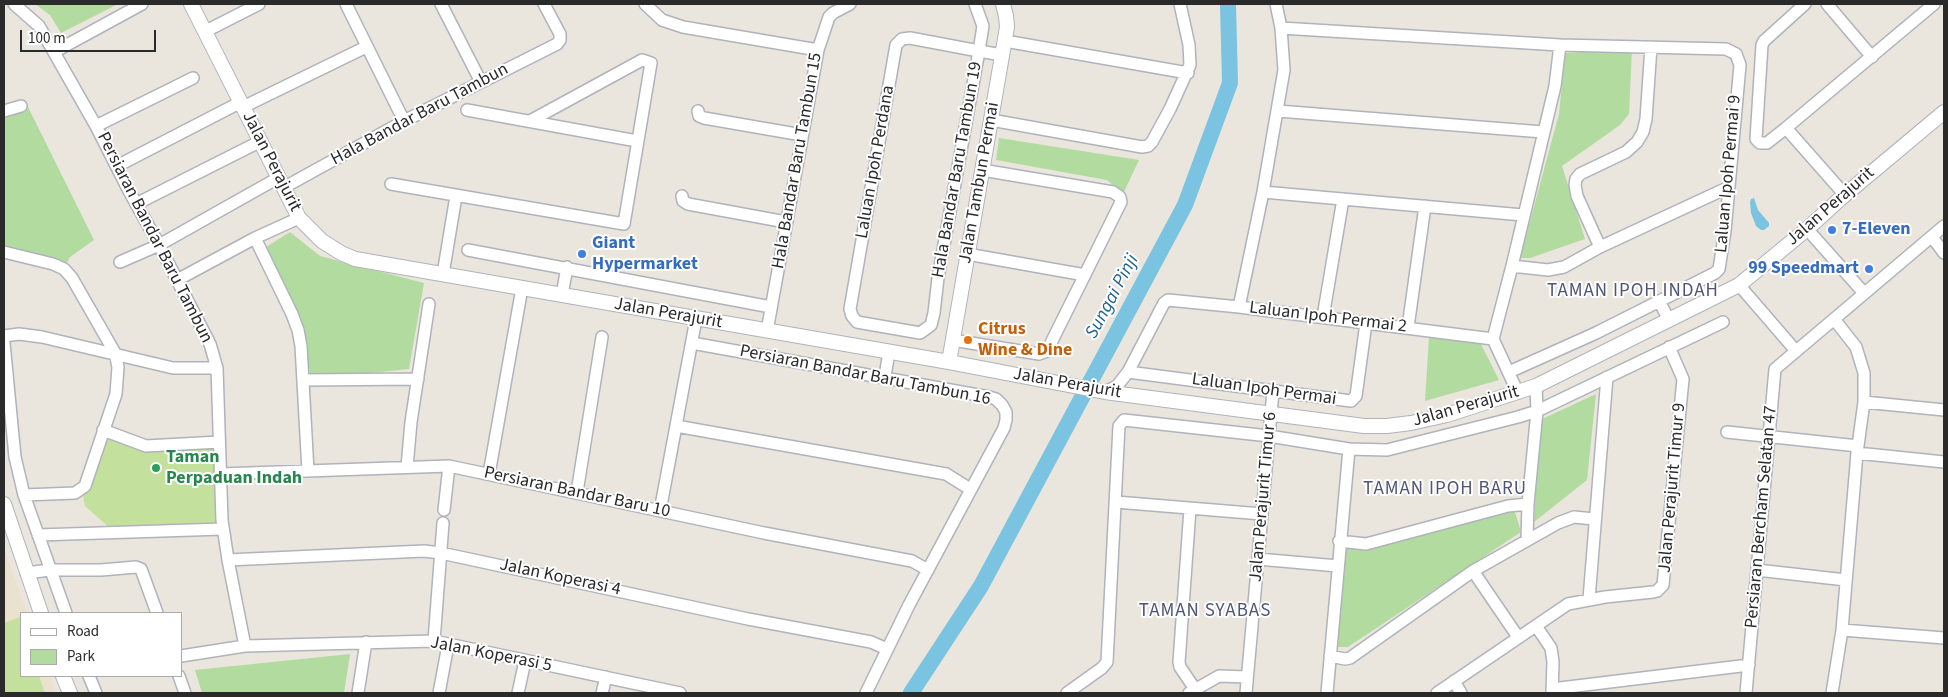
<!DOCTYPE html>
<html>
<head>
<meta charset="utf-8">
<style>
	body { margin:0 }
	#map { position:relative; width:1948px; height:697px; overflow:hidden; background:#eae5dd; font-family:"Source Sans 3",sans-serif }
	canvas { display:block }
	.frame { position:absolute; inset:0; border:5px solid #2a2a2a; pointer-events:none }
	.legend { position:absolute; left:20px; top:612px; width:162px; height:65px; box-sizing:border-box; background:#fff; border:1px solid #aaa; margin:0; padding:6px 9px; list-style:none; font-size:15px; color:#2a2a2a }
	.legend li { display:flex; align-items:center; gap:10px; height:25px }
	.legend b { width:25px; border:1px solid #aaa }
	.scale { position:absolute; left:20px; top:30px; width:136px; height:22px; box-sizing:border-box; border:2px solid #2a2a2a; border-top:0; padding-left:6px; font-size:15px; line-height:18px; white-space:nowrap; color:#2a2a2a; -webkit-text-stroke:4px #fff; paint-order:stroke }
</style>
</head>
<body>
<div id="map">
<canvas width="1948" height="697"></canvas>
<div class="frame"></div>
<ul class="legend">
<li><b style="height:6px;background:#fff"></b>Road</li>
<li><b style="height:14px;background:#b2db9f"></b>Park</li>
</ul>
<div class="scale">100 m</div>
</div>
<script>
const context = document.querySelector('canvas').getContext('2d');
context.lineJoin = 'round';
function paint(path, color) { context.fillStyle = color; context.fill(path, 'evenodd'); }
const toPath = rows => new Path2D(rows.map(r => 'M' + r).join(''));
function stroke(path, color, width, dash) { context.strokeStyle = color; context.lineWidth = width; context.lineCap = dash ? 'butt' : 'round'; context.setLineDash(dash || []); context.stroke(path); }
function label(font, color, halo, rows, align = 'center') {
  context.font = font + ' "Source Sans 3",sans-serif'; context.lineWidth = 4; context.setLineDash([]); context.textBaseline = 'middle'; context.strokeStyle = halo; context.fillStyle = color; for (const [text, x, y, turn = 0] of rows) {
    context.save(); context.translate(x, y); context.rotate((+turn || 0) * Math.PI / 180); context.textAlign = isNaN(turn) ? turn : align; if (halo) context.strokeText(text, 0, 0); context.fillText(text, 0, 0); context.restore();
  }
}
const education = toPath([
	[4,548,27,613,21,613,21,676,50,676,56,693,4,693]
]);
const green = toPath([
	[35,4,118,4,61,33,50,15],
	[1632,49,1629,114,1620,125,1562,166,1585,239,1530,258,1520,258,1559,114,1565,53],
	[28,107,94,240,70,257,64,269,4,252,4,113],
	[999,138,1139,160,1123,194,1107,180,996,160],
	[290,232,320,256,424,283,409,369,311,379,300,316,263,249],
	[1429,337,1479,340,1499,380,1425,401],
	[1596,394,1587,480,1534,522,1540,420],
	[1514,509,1521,532,1348,647,1334,647,1342,548,1379,546,1498,510],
	[350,654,344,693,202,693,195,670]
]);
const pitch = toPath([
	[105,434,135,446,216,446,219,527,112,530,85,506,82,491],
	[20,617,21,622,21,676,39,676,45,693,4,693,4,623]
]);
const water = toPath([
	[1754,198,1758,210,1769,223,1769,226,1764,230,1761,230,1756,226,1751,213,1750,202,1751,199]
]);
const river = toPath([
	[911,693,981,586,1185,205,1230,83,1228,4]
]);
const minor = toPath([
	[14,4,39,26,96,126,128,189,159,245,210,344,217,368,222,520,228,560,245,646],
	[346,4,404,121],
	[441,4,481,82],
	[645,4,662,20,683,27,818,50],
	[975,4,983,26,979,51,938,278,934,313,931,325,920,333,857,322,852,316,850,309,896,45,902,39,910,38,979,51,1002,55],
	[1827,4,1872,57],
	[1281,28,1560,45,1726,49,1736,54,1740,65,1725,231,1719,269,1715,273,1596,333,1509,372],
	[206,31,259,4],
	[1005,41,1188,73],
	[54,52,142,4],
	[243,107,366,47],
	[467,110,637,141],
	[4,111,21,106],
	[698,111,699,116,704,118,802,135],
	[1278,111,1543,132],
	[991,120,1142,147,1148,146,1152,142,1170,109,1190,65,1189,45,1180,4],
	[96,126,193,78],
	[1786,128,1767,143,1760,143,1756,139,1762,45,1764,41,1805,4],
	[117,166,241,102],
	[391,184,624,224,651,63,642,60,530,121],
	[283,188,404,121,557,44,560,40,560,34,544,4],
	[1263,192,1523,215],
	[1845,195,1786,128,1934,4],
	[682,196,683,201,688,204,786,222],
	[136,204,261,141],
	[1807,229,1864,293],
	[1932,237,1944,253],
	[255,238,292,314,298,330,301,346,308,471],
	[1600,247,1577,196,1575,185,1576,179,1580,174,1626,152,1637,142,1643,132,1646,119,1651,47],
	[468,250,771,307],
	[4,252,53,264,64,269,72,278,115,353,118,367,116,394,85,486,75,493,24,495],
	[967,254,1085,275],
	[120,262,159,245,278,178],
	[1512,266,1548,270,1564,267,1600,247,1727,188],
	[443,274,456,196],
	[177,280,255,238,299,218],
	[1739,285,1796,351],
	[562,295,567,267],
	[1659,301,1669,320],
	[1239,307,1263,192,1284,70,1281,28,1276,4],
	[1323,317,1343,199],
	[1408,327,1425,206],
	[767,331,818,50,829,17,833,13,850,4],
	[4,336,19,334,42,337,173,368,217,368],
	[1493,339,1512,266,1555,86,1560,45],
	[1493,339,1518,393],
	[952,340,1039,354,1047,351,1121,202,1120,197,1113,192,982,170],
	[4,343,15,457,24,495,66,613],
	[692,343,989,397,996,399,1002,405,1006,412,1006,420,1004,428,909,605,866,693],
	[1128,372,1351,401,1356,396,1366,323],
	[885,376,889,352],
	[303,380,418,379],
	[1105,392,1117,386,1128,372,1164,303,1168,300,1239,307,1493,339],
	[1864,402,1944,410],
	[676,426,946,474,970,489],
	[103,430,146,446,219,442],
	[1727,432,1858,446],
	[1857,453,1944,462],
	[407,467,411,422,429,304],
	[221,474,449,466,764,533,912,561,928,570],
	[489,474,522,288],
	[577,492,602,337],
	[1116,502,1262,514],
	[1190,509,1179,662,1180,667,1195,689],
	[444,510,449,466],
	[660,511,696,319],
	[38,535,223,529],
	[1527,540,1528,504,1537,411,1536,386],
	[1339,541,1366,544,1508,506,1528,504],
	[1258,559,1338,566],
	[228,560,424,551,441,553,748,619,871,642,887,649],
	[1757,570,1846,580],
	[1473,571,1518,637],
	[26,573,50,570,101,570,136,567,141,569,157,613],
	[1589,599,1607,377],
	[1536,626,1551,648,1553,662,1552,693],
	[1842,630,1944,638],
	[434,641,443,523],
	[181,656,245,646,434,641,680,693],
	[1330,656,1345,659,1350,658,1473,571,1558,523,1574,517,1594,519],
	[89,676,96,693],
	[179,676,185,693],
	[1454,681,1461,693],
	[1552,689,1749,665],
	[358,693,366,642],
	[439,693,448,645],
	[518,693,525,661],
	[602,693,606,677],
	[1067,693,1102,668,1107,662,1119,426,1124,420,1269,436,1349,449,1387,450,1518,417,1537,411,1723,322],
	[1189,693,1219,676,1247,677],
	[1246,693,1273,391],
	[1327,693,1349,449],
	[1437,693,1568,604,1605,597,1653,592,1657,591,1663,585,1683,379,1669,347],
	[1746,693,1775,369,1944,226],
	[1832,693,1842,630,1857,453,1864,402,1864,373,1856,347,1834,319]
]);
const tertiary = toPath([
	[191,4,299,218,322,241,341,253,355,259,949,362,1105,392,1364,426,1387,426,1411,423,1447,415,1536,386,1739,285,1807,229,1840,199,1944,112],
	[949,362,1007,27,1006,16,1003,4],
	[4,504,41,613],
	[63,676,70,693]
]);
const markers = [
	[1832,230,5,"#3f7fe0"],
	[582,254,5,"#3f7fe0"],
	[1869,269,5,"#3f7fe0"],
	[968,340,5,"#e8710a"],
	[156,468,5,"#2e9e5b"]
];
const streetNames = [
	["Hala Bandar Baru Tambun",420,115,-28],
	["Hala Bandar Baru Tambun 15",798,161,-80],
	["Jalan Perajurit",271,162,63],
	["Laluan Ipoh Perdana",876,162,-80],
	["Hala Bandar Baru Tambun 19",958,170,-80],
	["Laluan Ipoh Permai 9",1729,174,-85],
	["Jalan Tambun Permai",980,183,-80],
	["Jalan Perajurit",1831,207,-41],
	["Persiaran Bandar Baru Tambun",154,238,63],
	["Jalan Perajurit",668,314,10],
	["Laluan Ipoh Permai 2",1328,318,7],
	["Persiaran Bandar Baru Tambun 16",865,376,11],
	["Jalan Perajurit",1067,384,10],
	["Laluan Ipoh Permai",1264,390,8],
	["Jalan Perajurit",1466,407,-16],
	["Jalan Perajurit Timur 9",1673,488,-85],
	["Persiaran Bandar Baru 10",577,493,12],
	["Jalan Perajurit Timur 6",1264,497,-85],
	["Persiaran Bercham Selatan 47",1762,517,-85],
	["Jalan Koperasi 4",560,578,12],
	["Jalan Koperasi 5",491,655,11]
];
const shopNames = [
	["7-Eleven",1842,230],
	["Giant",592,244],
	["Hypermarket",592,265],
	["99 Speedmart",1859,269,"right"]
];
const foodNames = [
	["Citrus",978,330],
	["Wine & Dine",978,351]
];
const leisureNames = [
	["Taman",166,458],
	["Perpaduan Indah",166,479]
];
const neighbourhoodNames = [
	["TAMAN IPOH INDAH",1633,292],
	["TAMAN IPOH BARU",1445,490],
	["TAMAN SYABAS",1205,612]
];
const waterNames = [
	["Sungai Pinji",1113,297,-62]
];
paint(education, '#eae2ce');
paint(green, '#b2db9f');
paint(pitch, '#c3e19c');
paint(water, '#7bc4e1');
stroke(river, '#7bc4e1', 16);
stroke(minor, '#b0b3bc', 14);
stroke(tertiary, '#b0b3bc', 16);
stroke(minor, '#fff', 11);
stroke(tertiary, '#fff', 14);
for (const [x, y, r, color] of markers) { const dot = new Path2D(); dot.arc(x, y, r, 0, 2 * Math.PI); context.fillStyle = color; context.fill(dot); stroke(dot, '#fff', 2); }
label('18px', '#2a2a2a', '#fff', streetNames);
label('bold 18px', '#366cbe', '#fff', shopNames, 'left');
label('bold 18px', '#c56008', '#fff', foodNames, 'left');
label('bold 18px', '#27864d', '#fff', leisureNames, 'left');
context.letterSpacing = '1px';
label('19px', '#4f5575', '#fff', neighbourhoodNames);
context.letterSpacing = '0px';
label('italic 19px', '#1b638c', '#fff', waterNames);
</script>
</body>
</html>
